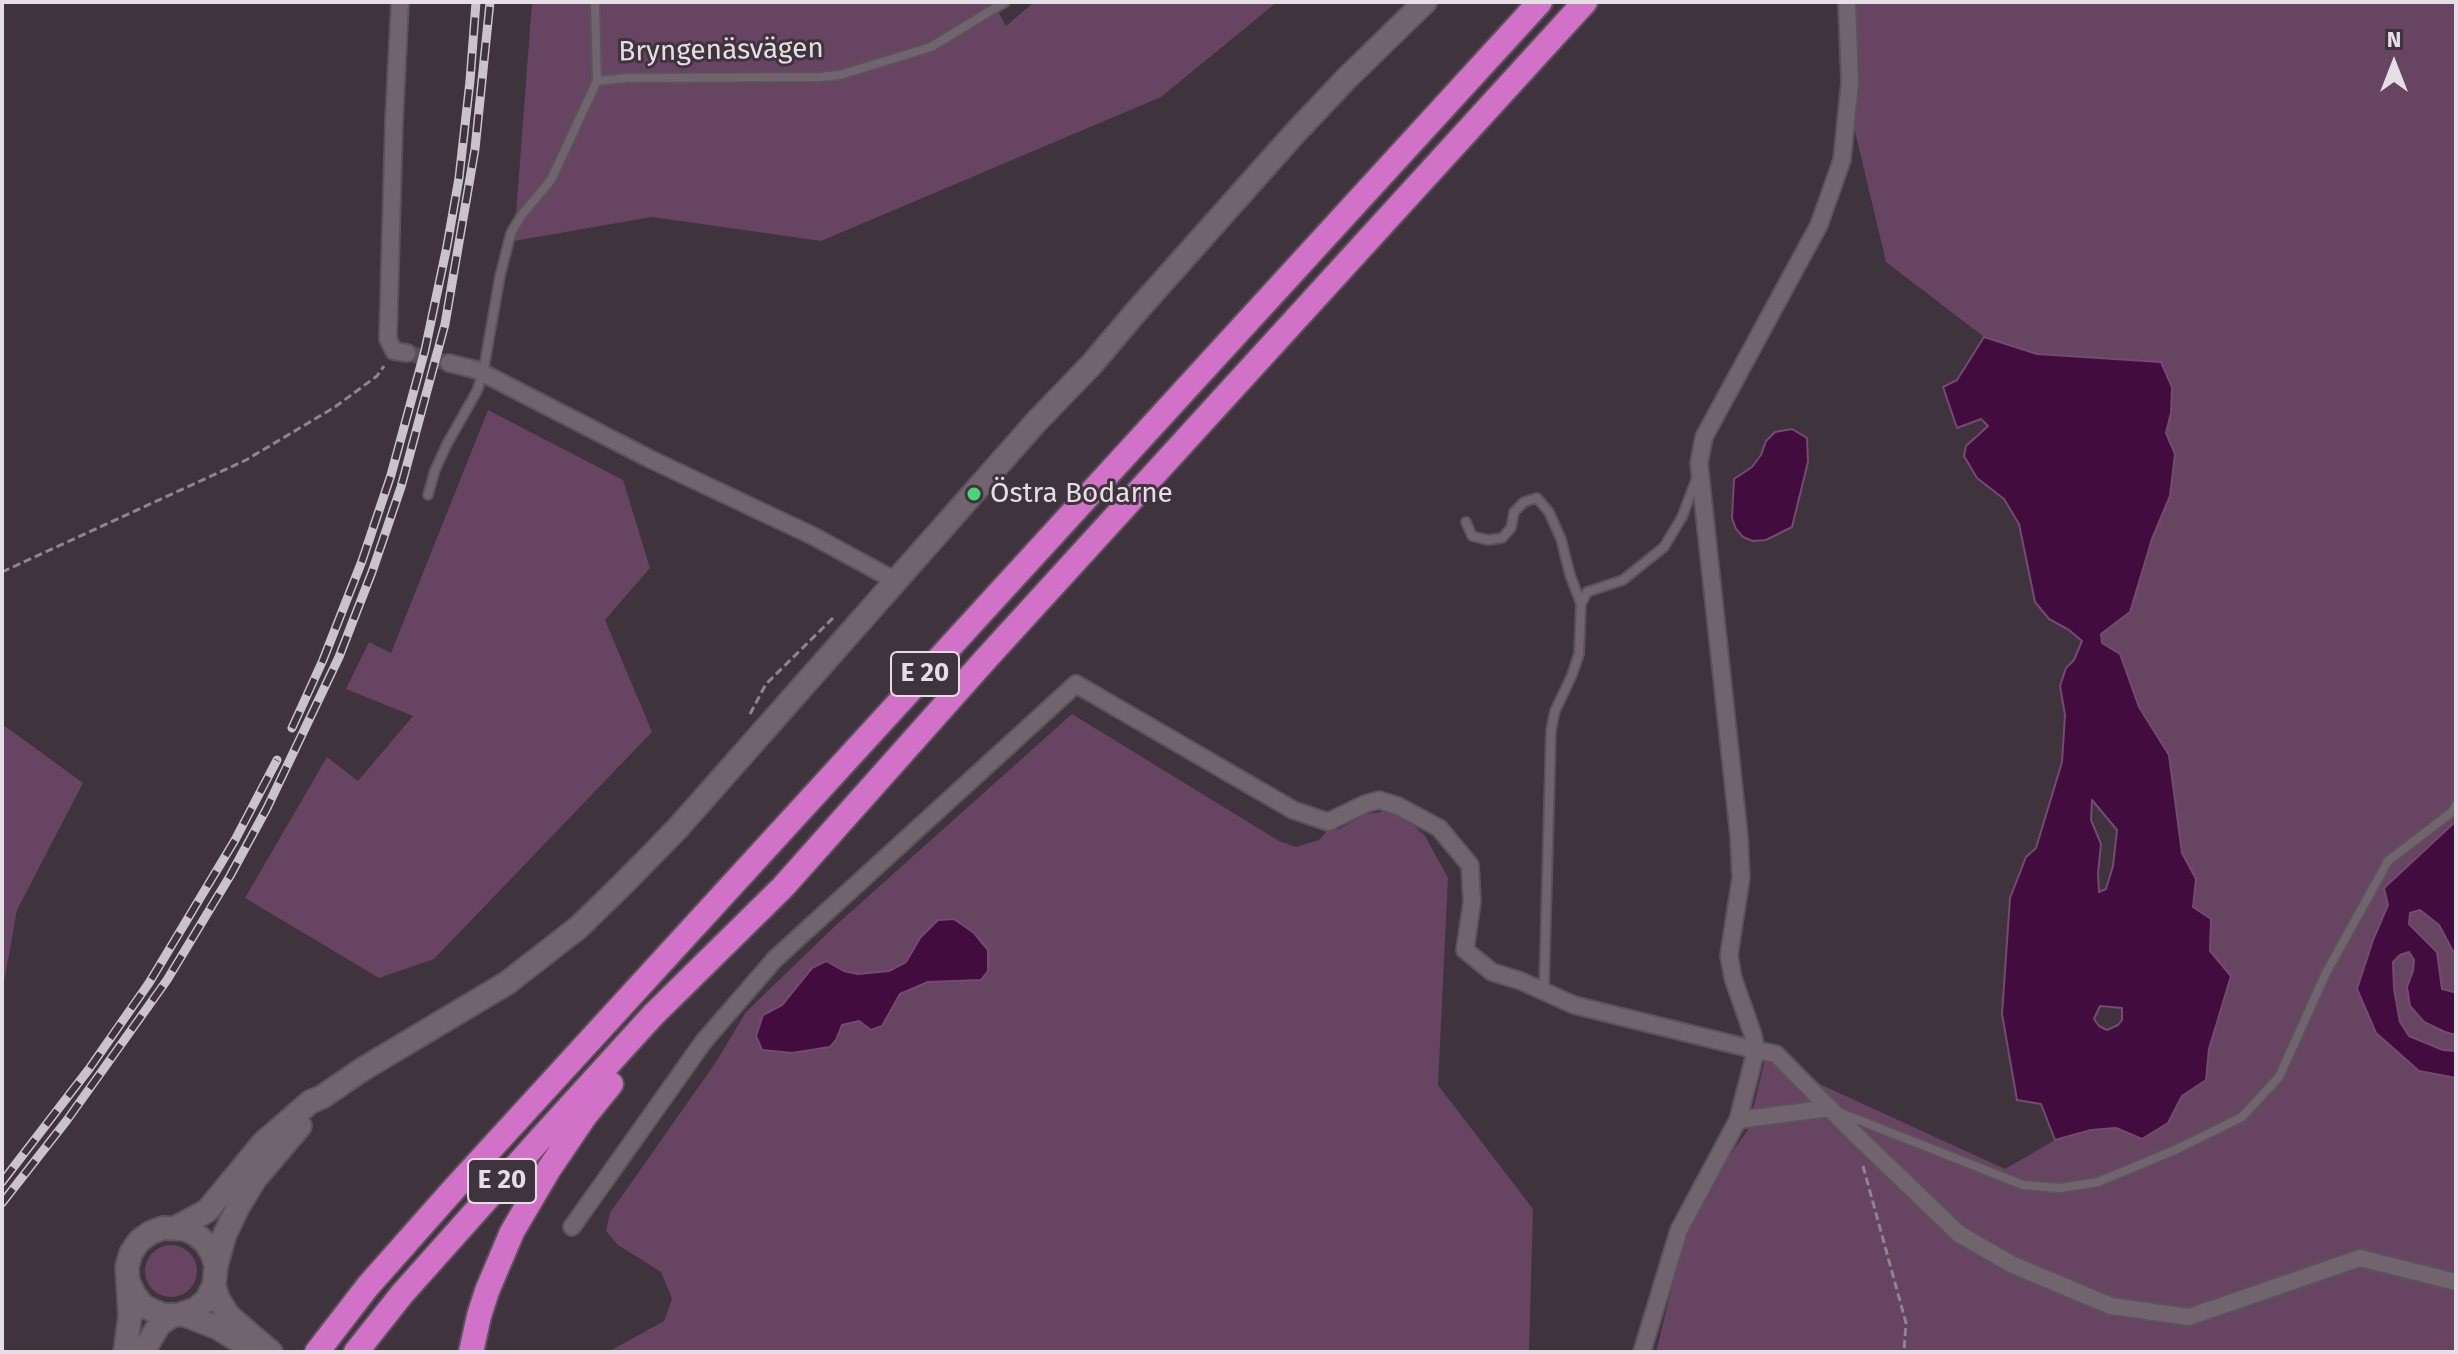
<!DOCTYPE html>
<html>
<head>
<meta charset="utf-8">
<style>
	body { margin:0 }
	#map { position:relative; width:2458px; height:1354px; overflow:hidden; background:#3f333d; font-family:"Fira Sans",sans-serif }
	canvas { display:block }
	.frame { position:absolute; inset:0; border:4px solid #e5dee4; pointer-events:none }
	.north { position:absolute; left:2354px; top:24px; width:80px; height:80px; -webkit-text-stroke:6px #3f333d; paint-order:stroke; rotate:0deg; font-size:22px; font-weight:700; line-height:32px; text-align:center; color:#e5dee4 }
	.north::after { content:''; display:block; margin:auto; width:28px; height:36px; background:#e5dee4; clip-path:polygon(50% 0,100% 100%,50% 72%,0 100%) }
</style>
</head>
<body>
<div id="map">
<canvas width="2458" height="1354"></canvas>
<div class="frame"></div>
<div class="north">N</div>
</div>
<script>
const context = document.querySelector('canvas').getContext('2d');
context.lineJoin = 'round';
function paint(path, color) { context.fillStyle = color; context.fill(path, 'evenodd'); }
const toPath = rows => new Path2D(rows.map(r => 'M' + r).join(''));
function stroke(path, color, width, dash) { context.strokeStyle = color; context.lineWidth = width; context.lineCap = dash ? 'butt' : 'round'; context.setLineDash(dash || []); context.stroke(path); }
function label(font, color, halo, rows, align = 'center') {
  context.font = font + ' "Fira Sans",sans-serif'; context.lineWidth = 6; context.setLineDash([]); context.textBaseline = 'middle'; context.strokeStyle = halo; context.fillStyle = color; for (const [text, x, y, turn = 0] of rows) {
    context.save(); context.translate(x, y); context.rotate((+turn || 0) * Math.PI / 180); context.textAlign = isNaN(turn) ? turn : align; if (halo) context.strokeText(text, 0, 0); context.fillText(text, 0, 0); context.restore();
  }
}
const green = toPath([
	[532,2,993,2,1006,26,1034,2,1277,2,1161,97,821,241,652,217,514,241],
	[1857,2,2456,2,2456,821,2421,852,2388,905,2373,940,2357,989,2419,1071,2456,1078,2456,1352,1656,1352,1685,1234,1713,1178,1748,1130,1765,1059,2005,1169,2055,1140,2091,1130,2116,1128,2142,1139,2168,1123,2182,1096,2206,1080,2209,1049,2227,993,2210,951,2211,919,2193,907,2196,879,2182,853,2169,755,2139,707,2120,654,2102,643,2101,633,2130,612,2152,539,2170,496,2175,454,2166,433,2171,413,2172,387,2161,362,2037,354,1984,337,1886,262,1848,102,1845,46],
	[488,410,623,480,650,568,605,620,652,732,434,959,379,978,245,898,327,757,358,781,413,716,346,689,369,642,391,653],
	[1072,714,1279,841,1296,847,1319,840,1329,829,1339,829,1366,814,1388,811,1404,816,1425,836,1448,878,1438,1085,1533,1209,1529,1352,608,1352,664,1321,672,1299,661,1272,618,1245,606,1231,610,1213,716,1062,746,1012,835,926],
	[920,938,956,982,928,982,900,994,882,1026,859,1020,841,1025,836,1040,763,1015,844,971,858,974,889,971,906,962],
	[2,724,83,783,17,910,2,993],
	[2420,910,2439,925,2456,957,2455,992,2442,989,2437,952,2409,924,2410,913],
	[2409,952,2414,960,2413,971,2407,987,2445,1032,2456,1035,2456,1051,2443,1050,2409,1036,2400,1022,2394,989,2393,962,2400,955],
	'145 1271a26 26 0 1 1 52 0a26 26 0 1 1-52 0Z'
]);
const water = toPath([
	[1984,337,2037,354,2161,362,2172,387,2171,413,2166,433,2175,454,2170,496,2152,539,2130,612,2101,634,2102,643,2120,654,2139,707,2169,755,2182,853,2196,879,2193,907,2211,919,2210,951,2231,976,2209,1049,2206,1080,2182,1096,2168,1123,2142,1139,2116,1128,2091,1130,2055,1140,2041,1104,2017,1100,2002,1014,2010,898,2026,857,2036,848,2062,762,2065,715,2060,686,2066,668,2074,660,2082,641,2069,630,2049,619,2035,602,2019,524,2004,499,1977,478,1964,456,1966,446,1988,426,1981,419,1957,428,1943,387,1957,380,1984,337],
	[2092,800,2117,830,2113,866,2106,889,2099,892,2098,873,2101,844,2091,820,2092,800],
	[2100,1006,2122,1008,2122,1020,2118,1025,2107,1030,2099,1026,2094,1019,2100,1006],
	[1792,429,1807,438,1808,462,1792,527,1766,540,1753,541,1743,537,1736,529,1732,518,1734,479,1752,467,1761,455,1766,441,1775,432,1792,429],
	[2456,821,2456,957,2439,925,2420,910,2410,913,2409,924,2437,952,2442,989,2454,992,2456,990,2456,1035,2445,1032,2424,1022,2410,1006,2407,987,2413,971,2414,960,2409,952,2400,955,2393,962,2394,989,2400,1022,2409,1036,2443,1050,2456,1051,2456,1078,2419,1071,2376,1033,2357,989,2373,940,2388,905,2384,888,2456,821],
	[954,919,974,933,988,950,988,971,981,980,928,982,900,994,882,1026,871,1030,859,1021,842,1025,836,1040,830,1047,792,1053,762,1050,756,1036,763,1015,782,1005,812,968,826,961,844,971,858,974,889,971,906,962,920,938,938,920,954,919]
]);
const streetTunnel = toPath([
	[407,353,449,363]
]);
const path = toPath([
	[2,572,246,460,335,407,377,376,384,366],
	[750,714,766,684,833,618],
	[1863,1166,1906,1323,1904,1352]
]);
const lane = toPath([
	[595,2,597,81],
	[428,495,435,470,447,444,477,391,483,373,500,276,511,233,521,216,551,180,597,81,628,78,820,77,840,75,931,47,1005,2],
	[1466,522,1472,536,1488,540,1502,538,1511,528,1514,512,1524,502,1537,498,1549,512,1561,539,1570,575,1581,604],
	[1544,991,1551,730,1555,711,1572,675,1579,654,1581,604,1587,592,1623,580,1664,547,1682,517,1696,480],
	[1841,1113,2023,1185,2060,1188,2098,1182,2175,1150,2242,1117,2279,1077,2326,973,2388,861,2452,812,2456,805]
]);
const street = toPath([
	[400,2,394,121,388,339,394,351,407,353],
	[449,363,477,370,650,459,813,536,896,581],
	[1738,1120,1830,1108],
	[572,1227,704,1041,775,959,1076,684,1293,810,1328,822,1365,804,1379,800,1398,806,1439,828,1470,865,1472,902,1465,950,1492,972,1521,981,1574,1005,1756,1050,1753,1035,1733,978,1729,955,1741,878,1739,836,1699,463,1704,437,1819,225,1842,160,1850,82,1847,2],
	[1642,1352,1679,1230,1738,1120,1756,1050,1776,1054,1854,1133,1959,1234,2013,1265,2111,1306,2189,1317,2360,1258,2456,1282]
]);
const secondary = toPath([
	[177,1227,207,1211,263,1143,310,1102,322,1097,363,1069,507,983,579,927,626,881,677,829,1037,421,1092,364,1135,313,1295,133,1346,79,1425,2],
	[216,1266,225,1234,238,1207,255,1179,300,1126],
	[214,1285,218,1299,229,1316,271,1352],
	[182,1314,218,1328,249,1347],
	[125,1352,130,1316,127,1267,131,1253,139,1241,150,1233,163,1228,184,1229,195,1234,205,1242,212,1253,216,1266,214,1285,207,1299,196,1309,178,1315,163,1315,143,1306,134,1294,128,1281],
	[143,1352,159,1325,171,1316]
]);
const highway = toPath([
	[317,1352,368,1286,453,1190,1540,2],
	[356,1352,402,1294,542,1137,653,1015,783,887,984,661,1585,2],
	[471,1352,479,1316,487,1291,512,1232,549,1169,585,1116,611,1084]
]);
const rail = toPath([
	[292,728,323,660,362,561,391,475,425,350,447,246,459,178,470,81,476,2],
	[2,1182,89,1069,149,983,235,840,277,760],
	[2,1203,67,1120,167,980,230,876,267,808,339,657,372,572,401,487,445,324,475,149,490,2]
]);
const markers = [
	[974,494,8,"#47d779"]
];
const shields = [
	[925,674,68],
	[502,1181,68]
];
const shieldNames = [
	["E 20",925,674],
	["E 20",502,1181]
];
const streetNames = [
	["Bryngenäsvägen",721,51,-1]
];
const poiNames = [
	["Östra Bodarne",990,494]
];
paint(green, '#664462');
paint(water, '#430c3f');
stroke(water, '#744b70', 2);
stroke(streetTunnel, '#584d56', 16, [16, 8]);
stroke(lane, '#5b525a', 12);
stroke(street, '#5b525a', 20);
stroke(secondary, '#5b525a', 26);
stroke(highway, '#5b525a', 28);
stroke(path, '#8f858d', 3, [8, 4]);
stroke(lane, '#71646f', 8);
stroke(street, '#71646f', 16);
stroke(secondary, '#71646f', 22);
stroke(highway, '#d271c8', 24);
stroke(rail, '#cac3c9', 9);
stroke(rail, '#3f333d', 6, [18]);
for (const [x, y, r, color] of markers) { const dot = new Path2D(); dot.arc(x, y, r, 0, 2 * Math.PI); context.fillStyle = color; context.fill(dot); stroke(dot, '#3f333d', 3); }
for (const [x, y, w] of shields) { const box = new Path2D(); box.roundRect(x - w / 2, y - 22, w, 44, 6); context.fillStyle = '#3f333d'; context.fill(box); stroke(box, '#e5dee4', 2); }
label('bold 26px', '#e5dee4', null, shieldNames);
label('28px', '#e5dee4', '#3f333d', streetNames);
label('28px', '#e5dee4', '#3f333d', poiNames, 'left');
</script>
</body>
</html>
